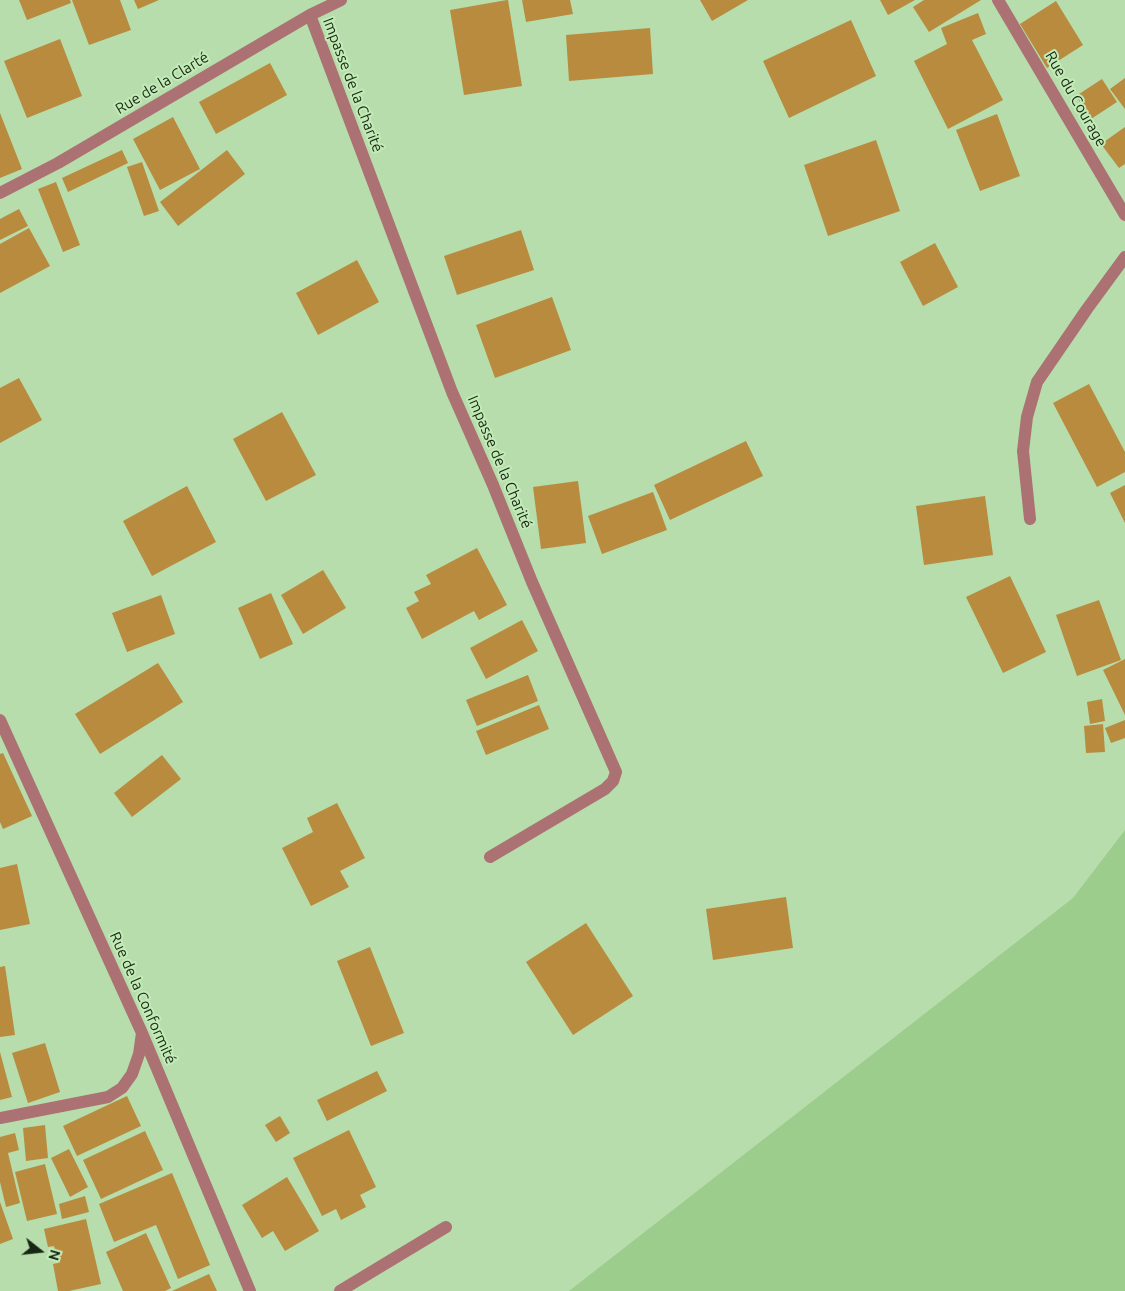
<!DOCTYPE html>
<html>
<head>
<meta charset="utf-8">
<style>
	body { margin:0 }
	#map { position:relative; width:1125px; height:1291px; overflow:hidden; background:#b6ddab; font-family:Ubuntu,sans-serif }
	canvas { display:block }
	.north { position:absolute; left:15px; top:1226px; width:50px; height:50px; -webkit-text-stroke:4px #c3ebb7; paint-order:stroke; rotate:106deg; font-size:14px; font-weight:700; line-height:20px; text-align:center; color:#182714 }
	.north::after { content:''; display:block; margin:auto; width:18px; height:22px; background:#182714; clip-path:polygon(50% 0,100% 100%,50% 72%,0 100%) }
</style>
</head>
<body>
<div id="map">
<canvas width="1125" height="1291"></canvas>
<div class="north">N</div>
</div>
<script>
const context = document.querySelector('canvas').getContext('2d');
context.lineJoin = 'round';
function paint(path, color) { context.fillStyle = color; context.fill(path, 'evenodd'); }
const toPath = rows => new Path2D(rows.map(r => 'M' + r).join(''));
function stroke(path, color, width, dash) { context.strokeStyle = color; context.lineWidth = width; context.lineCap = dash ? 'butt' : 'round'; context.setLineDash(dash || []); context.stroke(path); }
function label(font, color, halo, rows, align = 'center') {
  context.font = font + ' Ubuntu,sans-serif'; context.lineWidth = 4; context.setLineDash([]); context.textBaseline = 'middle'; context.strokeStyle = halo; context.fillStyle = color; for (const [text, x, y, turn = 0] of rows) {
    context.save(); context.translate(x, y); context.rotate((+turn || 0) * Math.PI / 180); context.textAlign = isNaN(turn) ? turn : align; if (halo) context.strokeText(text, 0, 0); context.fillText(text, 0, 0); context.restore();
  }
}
const green = toPath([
	[1125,830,1125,1291,569,1291,1073,898]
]);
const building = toPath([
	[19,0,70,0,71,3,27,20],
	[72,0,120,0,131,30,89,45],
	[134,0,159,0,138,9],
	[507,0,508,0,522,86,464,95,450,10],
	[522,0,570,0,573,14,526,22],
	[700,0,748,0,712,21],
	[880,0,915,0,888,15],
	[924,0,981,0,929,32,913,7],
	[1056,1,1083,45,1047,68,1020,24],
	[978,13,986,34,972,40,1003,100,948,129,914,61,947,44,941,28],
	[851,20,876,76,789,118,763,61],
	[650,28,653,74,569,81,566,35],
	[60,39,82,96,27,118,4,61],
	[270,63,287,95,216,134,199,102],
	[1125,78,1125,109,1110,89],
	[1102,79,1117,102,1091,119,1076,96],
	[0,113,22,169,0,178],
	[997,114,1020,176,980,191,956,130],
	[173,117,200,169,160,190,133,139],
	[1125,127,1125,164,1119,168,1101,144],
	[876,140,900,211,828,236,804,165],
	[122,150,128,163,68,192,62,178],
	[227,150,245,174,178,226,160,202],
	[142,162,159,211,144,216,127,167],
	[56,182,80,245,63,252,38,189],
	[19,209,28,226,0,240,0,219],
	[29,228,50,266,0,293,0,244],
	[521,230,534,270,457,295,444,256],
	[935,243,958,287,923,306,900,262],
	[357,260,379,302,318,335,296,293],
	[552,297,571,350,495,378,476,325],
	[19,378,42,420,0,443,0,388],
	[1089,384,1125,452,1125,472,1097,487,1053,403],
	[282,412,316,475,266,501,233,439],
	[746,441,763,476,670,520,654,485],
	[578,481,586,543,541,549,533,487],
	[1125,485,1125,523,1110,493],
	[187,486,216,542,152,576,123,521],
	[653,492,667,530,602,554,588,516],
	[985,496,993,555,924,565,916,506],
	[477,548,507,605,479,620,474,611,422,639,406,608,419,601,414,592,431,584,426,575],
	[323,570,346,608,303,634,281,595],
	[1010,576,1046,652,1003,673,966,597],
	[271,593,293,644,260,659,238,608],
	[161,595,175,634,127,652,112,613],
	[1099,600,1121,660,1077,676,1056,615],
	[522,620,538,651,486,679,470,648],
	[1125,659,1125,715,1103,670],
	[158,663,183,702,100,754,75,714],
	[528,675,538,701,477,726,466,700],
	[1102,699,1105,721,1090,724,1087,702],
	[539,705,549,729,486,755,476,731],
	[1125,720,1125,738,1111,743,1105,728],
	[1103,724,1105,752,1086,753,1084,726],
	[3,753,32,816,3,829,0,822,0,754],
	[162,755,181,779,132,817,114,793],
	[337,803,365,858,340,871,349,887,311,906,282,848,313,832,307,818],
	[17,864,30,924,0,930,0,868],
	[786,897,793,948,713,960,706,909],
	[586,923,633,996,573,1035,526,962],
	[370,947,404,1033,371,1046,337,961],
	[5,966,15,1035,0,1037,0,967],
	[45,1043,60,1092,28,1103,12,1053],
	[0,1052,12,1097,0,1100],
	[377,1071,387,1091,327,1121,317,1100],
	[127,1096,141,1126,77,1156,63,1126],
	[280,1116,290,1133,276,1142,265,1125],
	[45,1125,48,1158,26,1161,23,1128],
	[349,1130,376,1187,360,1195,366,1207,341,1220,336,1209,322,1216,293,1158],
	[145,1131,163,1170,101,1199,83,1160],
	[15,1133,19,1150,8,1153,20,1203,6,1207,0,1182,0,1137],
	[69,1149,88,1187,70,1197,51,1158],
	[45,1164,57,1214,27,1221,15,1172],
	[172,1173,210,1265,178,1279,156,1225,114,1242,99,1204],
	[287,1177,319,1231,285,1251,273,1231,262,1238,242,1205],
	[85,1196,89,1212,62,1219,59,1204],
	[0,1202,13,1239,0,1244],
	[86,1219,101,1284,69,1291,58,1291,53,1264,58,1263,54,1246,48,1247,44,1229],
	[146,1233,171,1288,165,1291,123,1291,106,1252],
	[209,1274,217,1291,172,1291]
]);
const minor = toPath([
	[998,0,1125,215],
	[310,15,452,392,493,485,532,582,616,772,613,781,605,789,490,857],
	[0,193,58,163,310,15,341,0],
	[1030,519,1023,451,1027,417,1037,382,1087,309,1125,257],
	[0,720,142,1033,250,1291],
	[0,1118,108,1097,122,1088,132,1074,139,1054,142,1033],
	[340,1291,446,1227]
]);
const streetNames = [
	["Rue de la Clarté",162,83,-31],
	["Impasse de la Charité",353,85,69],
	["Rue du Courage",1076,99,60],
	["Impasse de la Charité",500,462,67],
	["Rue de la Conformité",143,998,66]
];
paint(green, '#9ccd8d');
paint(building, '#b88b3e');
stroke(minor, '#ac7172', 12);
label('15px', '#182714', '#c3ebb7', streetNames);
</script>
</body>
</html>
